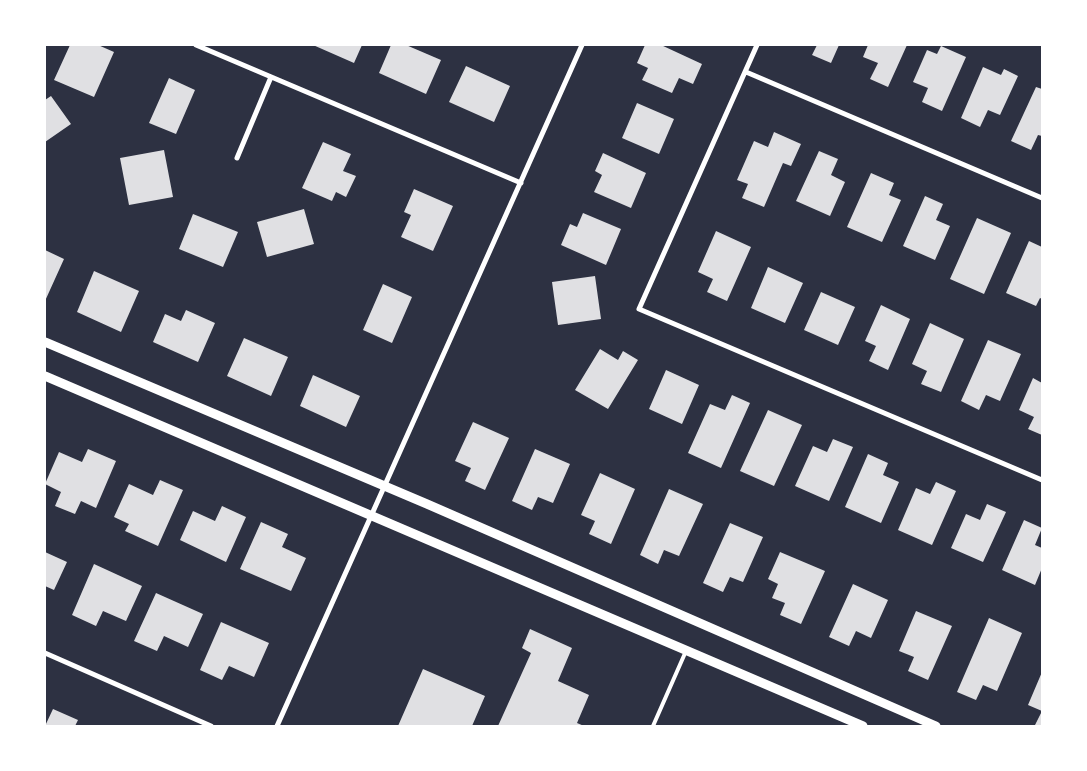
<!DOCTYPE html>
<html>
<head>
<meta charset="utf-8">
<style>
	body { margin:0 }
	#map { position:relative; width:1087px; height:771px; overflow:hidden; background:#2d3142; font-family:"Source Sans 3",sans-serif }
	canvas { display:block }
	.frame { position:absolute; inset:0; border:46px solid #fff; pointer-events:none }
</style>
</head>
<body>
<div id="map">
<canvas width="1087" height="771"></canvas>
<div class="frame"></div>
</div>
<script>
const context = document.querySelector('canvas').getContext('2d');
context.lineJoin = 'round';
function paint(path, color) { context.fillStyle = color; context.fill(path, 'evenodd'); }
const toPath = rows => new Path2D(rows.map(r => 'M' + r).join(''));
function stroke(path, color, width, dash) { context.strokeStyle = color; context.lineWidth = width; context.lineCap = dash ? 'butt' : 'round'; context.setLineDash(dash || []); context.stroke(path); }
const building = toPath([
	[70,45,98,45,114,52,94,97,54,80],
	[313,45,362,45,354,63],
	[391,45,406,45,441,60,426,94,379,73],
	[645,45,661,45,702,64,693,84,679,78,672,93,642,80,648,68,637,63],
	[817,45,839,45,831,63,812,55],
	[868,45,907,45,888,87,870,79,878,63,863,57],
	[941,46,966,57,942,111,922,102,928,88,913,82,927,50,937,54],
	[466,66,510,86,494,122,449,102],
	[983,67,1001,75,1004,69,1018,76,1000,115,988,110,980,127,961,118],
	[169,78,195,90,176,134,149,123],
	[1036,87,1042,89,1042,136,1038,135,1031,150,1011,141],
	[51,96,71,124,45,142,45,100],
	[637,103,674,119,659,154,622,138],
	[774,132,801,144,791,166,783,163,764,207,742,198,748,184,737,180,754,141,768,147],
	[323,142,351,154,343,171,356,176,346,197,336,192,332,201,302,188],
	[164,150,173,197,129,205,120,158],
	[819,151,838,159,831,175,845,182,830,216,796,201],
	[603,153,646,173,631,208,594,192,602,175,595,171],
	[871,173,894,183,889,195,901,200,882,242,847,227],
	[414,189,453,206,433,251,401,237,411,215,404,212],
	[925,196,943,204,936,220,950,226,935,260,903,246],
	[304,209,314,244,267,257,257,222],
	[583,213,621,229,606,265,561,245,570,224,577,227],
	[193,214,238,232,223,267,179,249],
	[977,218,1011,233,984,294,950,279],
	[716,231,751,247,727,301,707,292,713,279,698,272],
	[1029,241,1042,247,1042,299,1040,298,1036,306,1006,293],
	[45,250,64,259,45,301],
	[768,267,803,283,785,323,751,308],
	[94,271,139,291,121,332,77,312],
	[595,276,601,319,558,325,552,282],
	[383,284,412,297,392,343,363,330],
	[821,292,855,307,838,345,804,330],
	[881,305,910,319,888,370,869,361,876,346,865,341],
	[186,310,215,323,198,362,153,342,165,314,181,321],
	[930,323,964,339,941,392,921,384,927,371,912,364],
	[244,338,288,357,271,396,227,376],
	[988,340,1021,354,1000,401,986,395,979,410,961,401],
	[600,349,618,360,623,351,638,360,608,409,575,390],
	[666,370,699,385,682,424,649,409],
	[313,375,360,396,346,427,300,406],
	[1033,378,1042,383,1042,435,1028,429,1034,417,1019,410],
	[732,395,750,403,721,468,688,453,710,404,725,410],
	[768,410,802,425,774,486,740,471],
	[473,422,509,438,485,490,465,481,471,468,455,461],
	[833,439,853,447,829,501,795,486,813,446,827,452],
	[88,449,116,461,96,508,81,501,75,514,55,506,61,492,45,484,59,452,82,462],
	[535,449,570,464,553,503,538,497,532,510,512,501],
	[868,454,888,463,883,475,899,482,881,523,845,507],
	[600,473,635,489,611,544,589,534,595,521,581,515],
	[160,480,183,490,158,546,125,531,129,524,114,517,129,484,153,495],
	[936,482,956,491,932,545,898,530,916,488,930,494],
	[669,489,703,504,679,556,664,550,658,564,640,555],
	[987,504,1006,512,983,562,951,548,966,514,980,520],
	[222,506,246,517,226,562,180,540,193,511,215,521],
	[1024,520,1042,528,1035,545,1042,548,1042,568,1035,585,1002,570],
	[261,522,288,534,282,547,306,558,291,591,240,569],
	[730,523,763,537,743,582,730,577,723,592,703,583],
	[45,552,67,562,54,590,45,586],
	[780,552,825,571,801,624,780,615,785,603,772,598,778,584,768,579],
	[94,564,142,586,126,621,103,611,96,626,72,615],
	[853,584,888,600,871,638,856,631,849,646,829,637],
	[156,593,203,614,188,647,164,636,157,651,134,641],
	[916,611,952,626,928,680,908,671,914,657,899,651],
	[989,618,1022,633,997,691,983,685,976,700,957,692],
	[221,622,269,643,254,677,229,666,222,680,200,670],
	[530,629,572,648,558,681,589,695,577,723,584,726,498,726,531,653,522,648],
	[423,669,485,696,472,726,398,726],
	[1042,672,1042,726,1037,726,1035,725,1042,711,1028,705],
	[53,709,78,720,75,726,45,726]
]);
const service = toPath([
	[653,726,686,651]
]);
const minor = toPath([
	[196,45,521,183],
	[757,45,639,309,1042,480],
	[746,72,1042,198],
	[237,158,271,77],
	[45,653,211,726],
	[277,726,582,45]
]);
const tertiary = toPath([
	[45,342,427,504,936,726],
	[45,376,863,726]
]);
paint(building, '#e0e0e3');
stroke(service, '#fff', 4);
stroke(minor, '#fff', 5);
stroke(tertiary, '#fff', 9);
</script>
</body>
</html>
